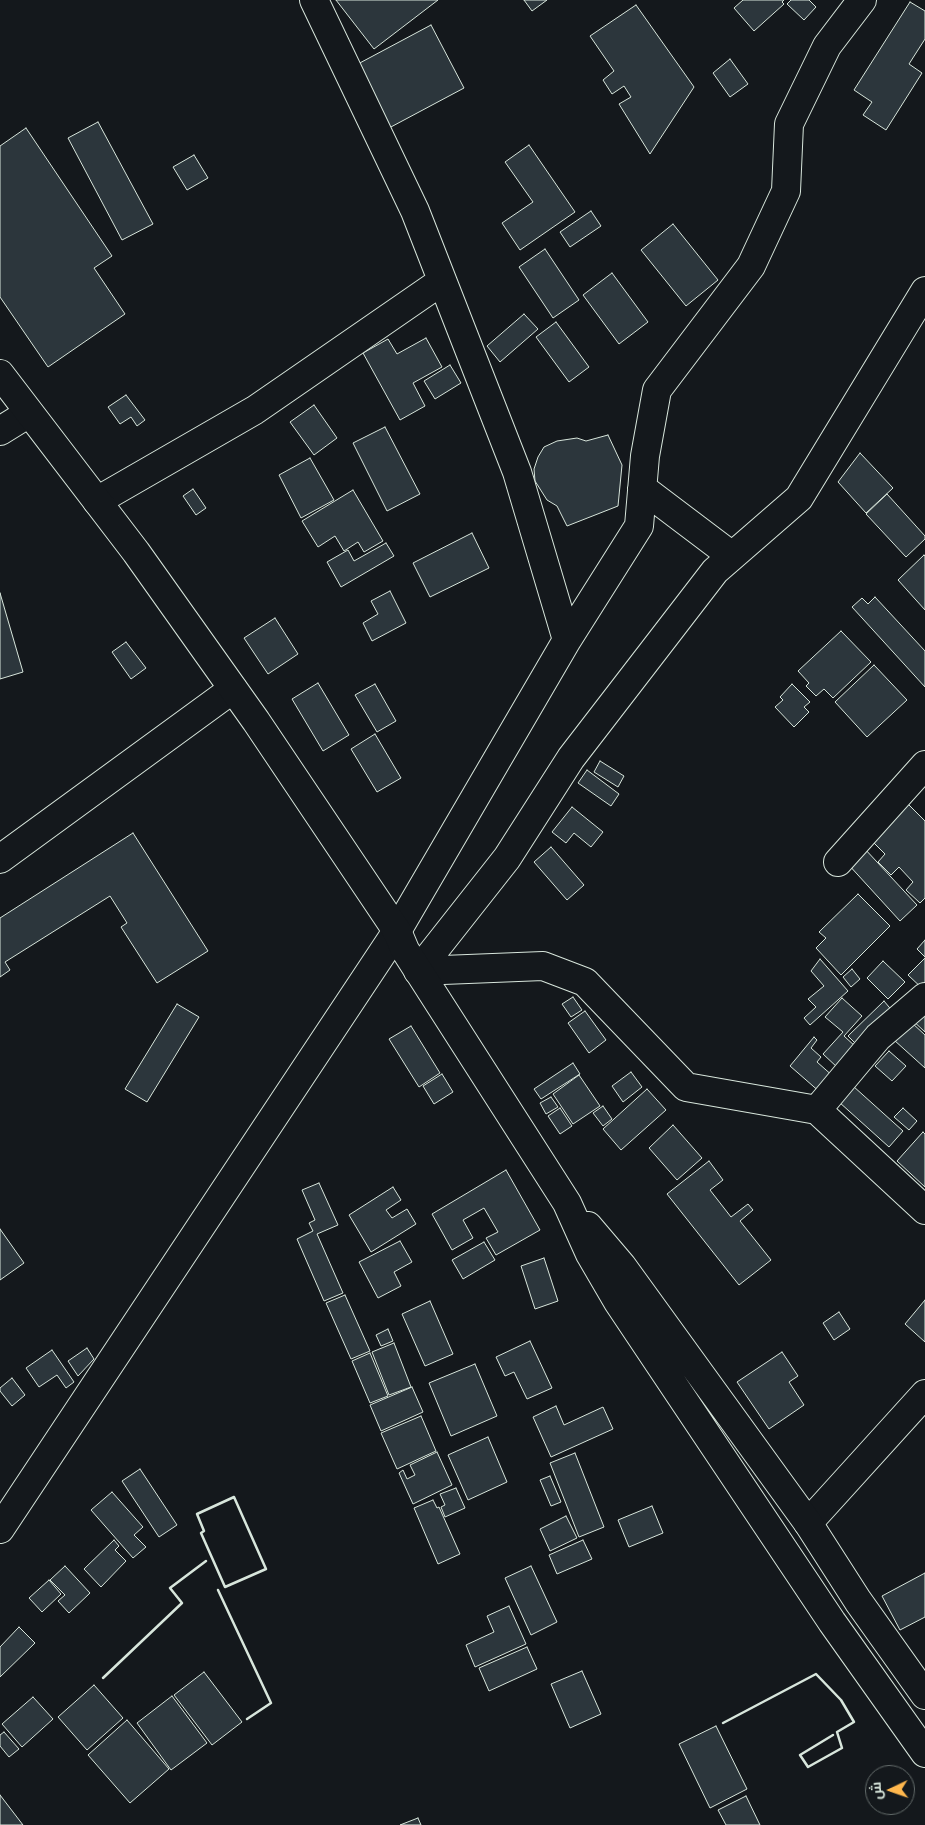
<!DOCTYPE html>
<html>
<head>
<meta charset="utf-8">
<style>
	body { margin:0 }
	#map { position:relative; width:925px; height:1825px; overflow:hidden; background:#14181c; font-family:"Golos Text",Cairo,sans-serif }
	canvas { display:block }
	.north { position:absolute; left:865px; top:1765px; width:50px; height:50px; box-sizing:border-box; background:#14181c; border:1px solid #626a69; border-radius:50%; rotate:267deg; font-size:14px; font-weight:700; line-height:20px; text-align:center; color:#d8e6dc }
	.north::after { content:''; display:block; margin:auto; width:18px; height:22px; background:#ffb74d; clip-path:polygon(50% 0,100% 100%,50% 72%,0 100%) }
</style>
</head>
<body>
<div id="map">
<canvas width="925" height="1825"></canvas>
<div class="north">ش</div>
</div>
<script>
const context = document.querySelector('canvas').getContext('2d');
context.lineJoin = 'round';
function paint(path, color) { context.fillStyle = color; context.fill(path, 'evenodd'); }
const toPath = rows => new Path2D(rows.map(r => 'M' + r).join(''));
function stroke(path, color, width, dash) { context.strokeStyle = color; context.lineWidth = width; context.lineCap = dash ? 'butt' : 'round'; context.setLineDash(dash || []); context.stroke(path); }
const building = toPath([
	[336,0,438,0,374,49,336,0],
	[524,0,547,0,532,11,524,0],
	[743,0,784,0,782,2,784,4,754,31,734,8,743,0],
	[791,0,809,0,816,7,804,20,787,4,791,0],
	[910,2,925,11,925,39,909,64,922,73,886,130,863,115,872,102,854,90,910,2],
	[636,5,694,87,650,154,619,104,631,97,624,86,612,94,603,80,614,71,590,36,636,5],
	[431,25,464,88,389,128,356,65,431,25],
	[730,59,748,84,730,97,713,73,730,59],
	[98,122,153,224,122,240,68,138,98,122],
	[26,128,112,256,94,268,125,314,48,367,0,297,0,146,26,128],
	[529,145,575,212,520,250,502,223,533,202,505,162,529,145],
	[194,155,208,178,187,190,173,167,194,155],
	[591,211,601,226,570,247,560,232,591,211],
	[673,224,718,280,686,306,641,250,673,224],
	[545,249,579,300,553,318,519,267,545,249],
	[612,273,648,322,619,344,583,295,612,273],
	[524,314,538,329,500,362,487,346,524,314],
	[556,322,589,367,569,382,536,337,556,322],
	[426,338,442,367,413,383,425,406,400,420,363,353,388,339,397,354,426,338],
	[450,365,461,383,435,399,424,381,450,365],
	[126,395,145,420,137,426,131,417,120,424,108,407,126,395],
	[314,405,337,438,314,455,290,422,314,405],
	[385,427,420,494,387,511,353,443,385,427],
	[608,435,622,465,618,506,567,526,557,506,547,500,535,481,534,469,538,457,544,447,557,441,577,438,586,441,608,435],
	[860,453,893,488,866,513,838,482,860,453],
	[310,458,334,500,301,518,279,475,310,458],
	[193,489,206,508,196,515,183,496,193,489],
	[353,490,383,541,364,552,358,542,344,551,335,536,318,547,302,521,353,490],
	[887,494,925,536,925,539,906,557,866,514,887,494],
	[472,533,489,568,430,597,413,563,472,533],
	[386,543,394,556,341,587,327,562,348,550,354,561,386,543],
	[924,555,925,556,925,610,898,580,924,555],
	[390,591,406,623,372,641,363,623,378,614,371,601,390,591],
	[0,593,23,672,0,679,0,593],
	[875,597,925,651,925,687,852,607,862,598,868,604,875,597],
	[275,618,298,654,268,674,244,638,275,618],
	[841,631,871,662,833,698,824,689,816,696,806,686,809,683,798,671,841,631],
	[126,642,146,668,131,679,112,652,126,642],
	[874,665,907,700,867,737,835,702,874,665],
	[318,683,349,735,323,751,292,699,318,683],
	[375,684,396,721,377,732,355,695,375,684],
	[792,684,810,702,804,707,809,712,794,727,775,707,783,700,780,697,792,684],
	[375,734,401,778,377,792,351,749,375,734],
	[600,761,624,776,618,787,594,772,600,761],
	[587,770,619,794,611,806,578,783,587,770],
	[907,803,925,821,925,898,920,903,906,890,913,882,899,867,891,875,878,862,885,854,871,840,907,803],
	[572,807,603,832,591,847,574,833,566,843,552,832,572,807],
	[133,833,208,951,157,983,121,927,127,923,110,896,5,962,10,970,0,977,0,918,133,833],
	[551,847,584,885,567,900,534,862,551,847],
	[864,848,917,905,900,921,847,863,864,848],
	[858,894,890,926,841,975,816,948,826,938,819,932,858,894],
	[925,940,925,957,917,949,925,940],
	[925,958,925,991,908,975,925,958],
	[820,959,848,991,810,1025,804,1018,816,1007,808,999,824,986,811,971,820,959],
	[883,961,905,982,888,999,867,978,883,961],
	[852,969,860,979,851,987,843,977,852,969],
	[573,997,582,1010,571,1017,562,1004,573,997],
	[842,998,862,1016,844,1036,856,1047,838,1068,823,1054,843,1032,825,1017,842,998],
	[884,1001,894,1013,858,1046,848,1036,884,1001],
	[925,1001,925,1032,910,1018,925,1001],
	[177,1004,199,1017,147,1102,125,1089,177,1004],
	[585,1011,606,1040,589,1053,568,1023,585,1011],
	[911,1022,925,1035,925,1068,894,1040,911,1022],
	[411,1026,440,1073,419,1087,389,1039,411,1026],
	[814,1037,817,1040,811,1048,821,1057,817,1062,834,1077,821,1093,790,1066,814,1037],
	[889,1051,906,1066,892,1081,875,1066,889,1051],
	[573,1063,580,1074,541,1099,534,1089,573,1063],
	[631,1072,642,1087,623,1102,612,1086,631,1072],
	[442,1074,453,1092,434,1104,423,1086,442,1074],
	[579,1075,600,1106,573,1124,553,1094,579,1075],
	[853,1086,903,1131,889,1147,839,1102,853,1086],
	[647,1089,666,1110,621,1150,603,1129,647,1089],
	[551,1097,558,1107,546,1114,540,1103,551,1097],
	[603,1106,612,1119,603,1126,593,1113,603,1106],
	[560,1108,572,1126,560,1134,548,1116,560,1108],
	[903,1108,917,1121,909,1130,894,1117,903,1108],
	[673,1125,702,1158,677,1180,649,1148,673,1125],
	[923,1132,925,1134,925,1187,897,1161,923,1132],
	[709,1161,723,1180,710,1190,731,1217,748,1204,753,1210,740,1221,771,1260,739,1285,667,1194,709,1161],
	[506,1170,540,1230,496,1255,486,1238,498,1232,484,1208,463,1220,473,1238,452,1250,432,1214,506,1170],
	[319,1183,338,1225,317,1234,343,1293,324,1301,297,1239,313,1231,309,1223,315,1220,302,1190,319,1183],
	[393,1187,401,1200,386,1210,392,1218,407,1209,416,1224,371,1252,349,1215,393,1187],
	[0,1229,24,1263,0,1280,0,1229],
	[400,1241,412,1262,394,1272,401,1286,378,1298,359,1262,400,1241],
	[484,1242,495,1260,463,1279,452,1260,484,1242],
	[544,1258,558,1301,535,1309,521,1266,544,1258],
	[345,1295,370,1351,351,1359,326,1303,345,1295],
	[925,1300,925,1342,905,1324,925,1300],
	[430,1301,453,1354,425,1366,402,1314,430,1301],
	[839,1312,850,1329,834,1340,823,1323,839,1312],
	[388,1329,393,1341,381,1346,376,1335,388,1329],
	[530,1341,552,1388,527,1399,514,1372,505,1376,496,1357,530,1341],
	[394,1343,411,1387,389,1395,372,1352,394,1343],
	[87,1348,94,1359,78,1376,68,1361,87,1348],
	[52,1350,74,1382,66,1388,57,1375,39,1387,26,1368,52,1350],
	[782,1352,798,1376,789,1382,804,1405,769,1429,737,1382,782,1352],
	[370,1353,388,1396,370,1403,352,1361,370,1353],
	[475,1364,497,1416,451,1436,429,1383,475,1364],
	[12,1378,25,1395,12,1406,0,1391,0,1388,12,1378],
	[412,1387,423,1412,381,1431,370,1405,412,1387],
	[556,1406,564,1425,603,1407,613,1429,551,1457,533,1417,556,1406],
	[421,1416,436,1451,397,1469,381,1433,421,1416],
	[488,1437,507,1482,468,1500,448,1455,488,1437],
	[437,1452,452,1485,413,1504,399,1473,403,1470,407,1479,415,1475,410,1465,437,1452],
	[575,1453,604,1527,579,1537,550,1463,575,1453],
	[140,1469,177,1525,159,1537,122,1481,140,1469],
	[550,1476,561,1502,551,1506,540,1480,550,1476],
	[456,1488,465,1508,445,1517,441,1507,445,1505,440,1494,456,1488],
	[112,1492,143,1527,134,1535,146,1547,133,1558,91,1510,112,1492],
	[433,1500,437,1508,439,1507,460,1554,438,1564,414,1508,433,1500],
	[652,1506,663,1533,629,1547,618,1520,652,1506],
	[566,1516,577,1538,550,1551,540,1529,566,1516],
	[114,1540,119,1546,115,1550,126,1561,101,1587,84,1569,114,1540],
	[583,1540,592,1559,557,1574,549,1555,583,1540],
	[65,1566,90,1593,69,1613,58,1601,65,1595,50,1580,65,1566],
	[531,1566,557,1622,531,1635,505,1578,531,1566],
	[925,1573,925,1617,900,1630,882,1596,925,1573],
	[49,1580,61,1594,42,1612,29,1598,49,1580],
	[509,1606,526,1644,475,1667,466,1645,494,1632,487,1616,509,1606],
	[19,1627,35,1643,0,1677,0,1647,19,1627],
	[527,1647,537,1669,489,1691,479,1668,527,1647],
	[582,1671,601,1714,570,1728,551,1684,582,1671],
	[204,1672,242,1722,212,1745,174,1695,204,1672],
	[94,1685,123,1718,87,1750,58,1717,94,1685],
	[172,1696,207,1743,171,1770,137,1723,172,1696],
	[33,1697,53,1719,22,1747,2,1724,33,1697],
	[127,1720,169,1769,130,1803,88,1755,127,1720],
	[716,1726,747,1789,710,1808,679,1744,716,1726],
	[4,1732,19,1749,9,1757,0,1746,0,1735,4,1732],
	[0,1795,23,1825,0,1825,0,1795],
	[746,1796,760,1825,726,1825,718,1810,746,1796],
	[418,1818,421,1825,400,1825,418,1818]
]);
const street = toPath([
	[314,0,415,211,517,472,567,640],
	[0,431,29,413],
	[642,488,732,556],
	[97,501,255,410,442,281],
	[0,859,233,689],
	[838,862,925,765],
	[418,971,507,858,571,758,715,571,799,498,925,291],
	[418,971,543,966,585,982,686,1087,817,1110,925,1210],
	[817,1110,878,1037,925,997],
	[808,1523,925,1394],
	[0,1529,397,931,567,640,639,526,645,456,657,390,751,266,786,191,789,124,827,46,862,0]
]);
const secondary = toPath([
	[0,374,136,552,256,721,397,931,405,950,567,1203,590,1254,618,1302,832,1622,925,1753],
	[588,1226,622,1266,808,1523,858,1601,925,1695]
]);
const wall = toPath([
	[234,1497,266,1569,225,1587,201,1533,204,1531,197,1514,234,1497],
	[218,1590,271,1703,247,1719],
	[103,1678,182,1603,170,1588,206,1561],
	[723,1723,816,1674,841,1700,854,1722,837,1732,842,1748,808,1767,800,1755,833,1735]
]);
paint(building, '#2c363c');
stroke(building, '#d8e6dc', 1);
stroke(street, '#d8e6dc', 30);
stroke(secondary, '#d8e6dc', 30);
stroke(street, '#14181c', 28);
stroke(secondary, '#14181c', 28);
stroke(wall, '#d8e6dc', 2.5);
</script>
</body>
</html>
